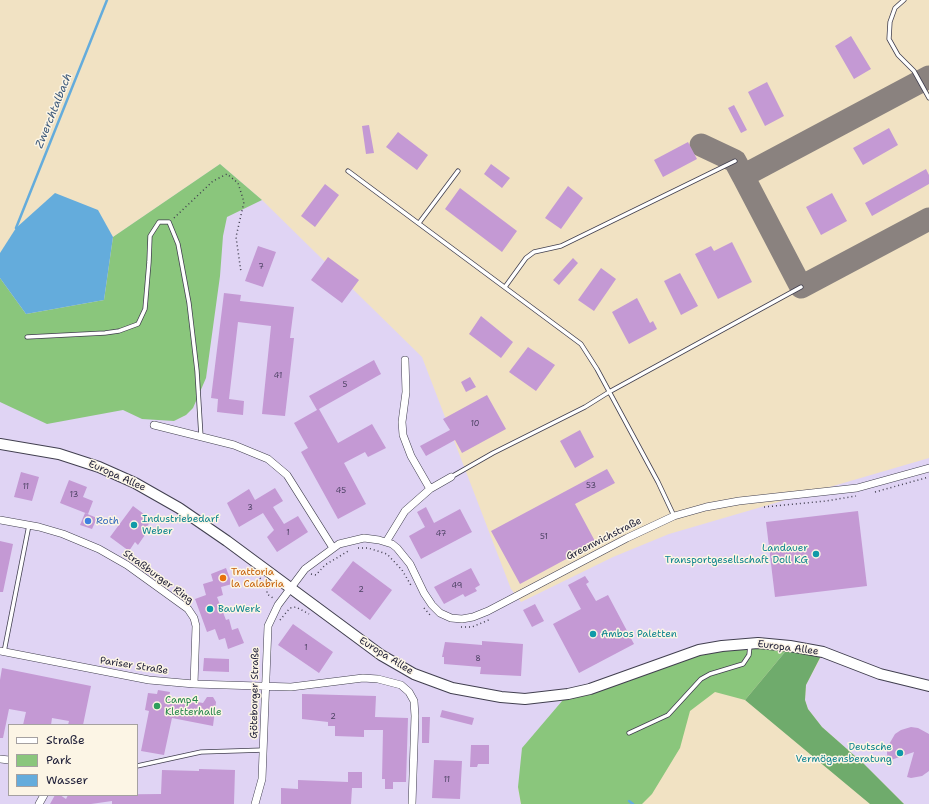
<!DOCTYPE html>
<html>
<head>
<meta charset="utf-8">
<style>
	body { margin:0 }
	#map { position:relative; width:929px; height:804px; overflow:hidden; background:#f1e2c3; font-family:"Shantell Sans",sans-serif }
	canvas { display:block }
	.legend { position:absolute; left:8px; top:724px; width:130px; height:72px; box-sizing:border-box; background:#fcf5e5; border:1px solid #a5a1a1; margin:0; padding:5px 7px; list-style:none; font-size:12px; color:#22223b }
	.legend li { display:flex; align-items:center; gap:8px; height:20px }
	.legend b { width:20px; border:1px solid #a5a1a1 }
</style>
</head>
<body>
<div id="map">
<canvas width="929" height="804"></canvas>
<ul class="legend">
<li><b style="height:5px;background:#fff"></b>Straße</li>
<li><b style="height:11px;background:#8ac67c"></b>Park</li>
<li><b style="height:11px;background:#64acdc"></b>Wasser</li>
</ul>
</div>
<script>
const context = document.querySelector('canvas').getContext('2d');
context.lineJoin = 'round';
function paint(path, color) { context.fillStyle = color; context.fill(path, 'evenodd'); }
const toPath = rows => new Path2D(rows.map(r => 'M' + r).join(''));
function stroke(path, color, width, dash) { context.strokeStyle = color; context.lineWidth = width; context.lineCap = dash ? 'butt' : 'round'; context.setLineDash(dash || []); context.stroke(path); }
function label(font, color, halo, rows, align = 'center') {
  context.font = font + ' "Shantell Sans",sans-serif'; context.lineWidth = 3; context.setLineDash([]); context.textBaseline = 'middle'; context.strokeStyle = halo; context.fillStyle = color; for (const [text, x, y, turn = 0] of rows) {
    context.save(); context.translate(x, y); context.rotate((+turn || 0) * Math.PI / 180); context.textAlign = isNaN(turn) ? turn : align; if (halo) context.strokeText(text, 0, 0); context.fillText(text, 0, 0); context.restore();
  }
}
const built = toPath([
	[220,164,262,200,422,357,511,589,521,602,613,557,669,534,929,458,929,804,904,804,864,764,822,727,808,709,805,700,806,685,823,653,804,648,518,787,521,804,0,804,0,331,136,340,113,237],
	[9,725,137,725,137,795,9,795]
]);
const green = toPath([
	[220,164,262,200,227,217,223,236,220,276,206,378,193,408,186,415,174,421,142,419,123,410,47,424,0,402,0,278,26,314,104,300,113,237],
	[790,646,745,700,715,692,690,711,680,748,652,794,642,804,521,804,518,787,522,748,568,694,699,650]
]);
const forest = toPath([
	[790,646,823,652,806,685,805,700,808,709,822,727,864,764,904,804,870,804,745,700]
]);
const water = toPath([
	[55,193,98,210,113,237,104,300,26,314,0,278,0,253,16,228]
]);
const stream = toPath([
	[16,228,107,0],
	[629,801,633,804]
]);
const taxiway = toPath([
	[701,145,735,161,743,176,929,77],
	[743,176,801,287,929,219]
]);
const building = toPath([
	[851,36,871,69,854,79,835,46],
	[767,82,784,116,765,126,748,92],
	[734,105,747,130,741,133,728,108],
	[369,125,374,153,366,154,362,126],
	[889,128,898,145,863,165,853,148],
	[398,132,428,155,417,170,386,147],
	[688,142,697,159,663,177,654,160],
	[491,164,510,178,502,188,484,174],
	[926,169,929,175,929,184,872,216,865,203],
	[325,184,339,195,315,227,301,216],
	[568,186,583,198,561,229,545,218],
	[460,188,517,231,502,252,445,209],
	[832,193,847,221,821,235,806,207],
	[732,242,752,282,718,299,695,254,711,246,714,251],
	[258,246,276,252,263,287,245,281],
	[328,257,359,280,342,303,311,280],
	[573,258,578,263,559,285,553,280],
	[601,268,616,279,594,311,578,300],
	[680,273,698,306,681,315,664,281],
	[224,293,241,295,240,301,294,307,290,338,294,338,285,416,262,414,271,326,238,322,229,399,244,401,243,415,217,412,218,399,211,398],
	[637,298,650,323,653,321,657,329,629,344,612,312],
	[481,316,513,342,501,358,469,334],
	[528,347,555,365,536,391,509,372],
	[374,360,381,374,319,409,338,443,372,424,386,448,368,457,365,452,344,463,366,504,338,519,301,452,308,448,294,423,317,410,309,396],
	[470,377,476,387,466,392,461,382],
	[487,395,506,429,462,453,455,440,426,456,420,446,450,430,443,419],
	[580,430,594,457,575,468,560,441],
	[607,469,615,483,575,504,596,543,520,584,491,531],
	[21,472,39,477,32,501,14,497],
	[69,480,87,487,83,497,93,501,88,514,60,503],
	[275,488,283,501,273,507,284,524,298,516,308,532,277,552,267,537,274,530,263,513,239,527,227,503,249,489,255,500],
	[133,506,152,520,144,530,147,532,138,545,135,542,129,551,110,537],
	[426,507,434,523,460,509,472,532,421,559,409,536,425,527,417,512],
	[858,511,867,586,775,597,766,522],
	[85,513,97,518,92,529,80,525],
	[0,541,13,544,3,592,0,592],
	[353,561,392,590,370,620,331,590],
	[226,568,232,584,221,587,223,595,217,597,226,620,229,619,232,630,238,628,244,643,228,649,225,638,219,640,215,629,207,632,195,599,206,595,203,584,213,581,211,574],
	[471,568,480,585,475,588,477,591,465,597,463,594,444,604,434,587],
	[585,576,589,582,586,584,596,601,608,595,634,644,579,673,553,624,581,609,568,585],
	[535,604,544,621,532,627,523,610],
	[293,624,333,652,319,673,278,645],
	[482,641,523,644,521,676,480,674,481,667,444,664,444,657,442,657,445,642,482,645],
	[204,658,229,659,229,672,203,671],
	[2,668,91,686,83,725,68,725,69,721,52,718,51,725,23,725,26,712,9,709,3,738,0,738,0,680],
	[158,690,170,692,169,697,203,703,207,697,213,697,216,702,213,726,172,718,164,755,141,751,149,711,145,710,148,693,157,694],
	[302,694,376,696,375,717,408,718,406,782,393,782,393,789,385,789,385,779,382,779,383,730,364,730,364,737,335,736,335,726,328,726,328,722,302,719],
	[442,710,474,718,472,725,440,717],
	[422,717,430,717,429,743,422,743],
	[911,727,918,728,929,734,929,771,922,776,911,778,907,777,914,752,888,761,887,753,888,746,895,734,901,730],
	[471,745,489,745,489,764,478,764,477,767,470,767],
	[434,760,462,761,460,799,432,798],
	[199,769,235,770,234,804,112,804,112,801,91,804,50,804,55,795,60,795,66,799,68,795,161,794,162,770,199,771],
	[348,772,362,772,362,788,352,788,351,804,281,804,281,788,298,789,298,780,348,782]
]);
const path = toPath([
	[174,218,213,181,227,174,238,183,244,202,236,237,241,272],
	[875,492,929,477],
	[764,507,826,501,856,496],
	[358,548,368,548,387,554,402,570,412,587],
	[311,574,316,575,325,565,350,550],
	[260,578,267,587,267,594,273,598],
	[424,608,430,615],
	[280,620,290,608,296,607,309,614],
	[461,627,472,627,491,619]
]);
const lane = toPath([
	[904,0,895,8,890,22,889,39,898,55,914,71,929,98],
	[348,171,581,344,597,369,658,482,674,516],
	[419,223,458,171],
	[505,287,526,258,534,252,561,246,735,161],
	[27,337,105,333,119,331,138,324,145,309,149,262,150,236,159,222,169,222,178,244,189,303,197,371,201,437],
	[451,477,493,453,585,407,609,392,801,287],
	[4,652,29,525],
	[629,733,668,715,701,679,710,674,743,664,749,655,750,645],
	[137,766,201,752,264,750]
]);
const street = toPath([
	[405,360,406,392,402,422,403,435,411,456,430,489],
	[154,425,234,445,268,459,287,475,333,548],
	[0,520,39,527,63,534,99,549,127,565,188,609,194,618,196,626,194,684],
	[386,542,405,511,430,489,451,477],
	[0,651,149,680,194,684,291,687,363,678,378,679,401,685,409,692,414,701,415,716,412,804],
	[0,759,9,760],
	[39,804,44,795],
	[255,804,262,779,268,626,278,605,305,569,339,544,364,538,379,540,392,544,397,548,410,564,424,593,432,605,440,613,451,618,462,619,473,617,488,611,627,538,674,516,706,507,739,501,857,488,929,468]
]);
const secondary = toPath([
	[0,444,59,454,99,467,135,483,179,508,227,541,381,655,414,674,452,688,501,697,525,699,568,694,590,689,699,650,722,646,758,643,790,646,823,652,880,674,929,686]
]);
const markers = [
	[88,521,4,"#3f7fe0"],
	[134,525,4,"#0f9aa8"],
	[816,554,4,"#0f9aa8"],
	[223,578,4,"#e8710a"],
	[210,609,4,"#0f9aa8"],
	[593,634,4,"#0f9aa8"],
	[157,706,4,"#2e9e5b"],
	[900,753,4,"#0f9aa8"]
];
const numberNames = [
	["7",261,267],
	["41",278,376],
	["5",345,385],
	["10",475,424],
	["53",591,486],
	["11",26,487],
	["45",341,491],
	["13",74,495],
	["3",250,508],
	["1",288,533],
	["47",441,534],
	["51",544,537],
	["49",457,586],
	["2",361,590],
	["1",306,648],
	["8",478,659],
	["2",333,717],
	["11",447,780]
];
const streetNames = [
	["Europa Allee",117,476,24],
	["Greenwichstraße",604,539,-27],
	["Straßburger Ring",158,577,36],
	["Europa Allee",788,648,7],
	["Europa Allee",386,656,32],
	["Pariser Straße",134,666,9],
	["Göteborger Straße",255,693,-89]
];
const cultureNames = [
	["Industriebedarf",142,519],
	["Weber",142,531],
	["Landauer",808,548,"right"],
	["Transportgesellschaft Doll KG",808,560,"right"],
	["BauWerk",218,609],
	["Ambos Paletten",601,634],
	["Deutsche",892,747,"right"],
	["Vermögensberatung",892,759,"right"]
];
const shopNames = [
	["Roth",96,521]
];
const foodNames = [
	["Trattoria",231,572],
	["la Calabria",231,584]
];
const leisureNames = [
	["Camp4",165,700],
	["Kletterhalle",165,712]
];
const waterNames = [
	["Zwerchtalbach",54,111,-68]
];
paint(built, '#e0d4f4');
paint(green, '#8ac67c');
paint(forest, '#6fab6c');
paint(water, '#64acdc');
stroke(stream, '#64acdc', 2.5);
stroke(taxiway, '#8a827f', 23);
paint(building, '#c499d4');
stroke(lane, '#413f4f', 5);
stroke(street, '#413f4f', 8);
stroke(secondary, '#413f4f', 12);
stroke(path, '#413f4f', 1.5, [1, 3]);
stroke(lane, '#fff', 3.5);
stroke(street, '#fff', 7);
stroke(secondary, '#fff', 10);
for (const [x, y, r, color] of markers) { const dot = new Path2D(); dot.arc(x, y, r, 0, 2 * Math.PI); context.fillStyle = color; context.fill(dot); stroke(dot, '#fcf5e5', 1.5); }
label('8px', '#4a4061', null, numberNames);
label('10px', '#22223b', '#fcf5e5', streetNames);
label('10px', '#0d838f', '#fcf5e5', cultureNames, 'left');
label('10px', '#366cbe', '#fcf5e5', shopNames, 'left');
label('10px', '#c56008', '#fcf5e5', foodNames, 'left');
label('10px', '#27864d', '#fcf5e5', leisureNames, 'left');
label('italic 11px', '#3c597b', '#fcf5e5', waterNames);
</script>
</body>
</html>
